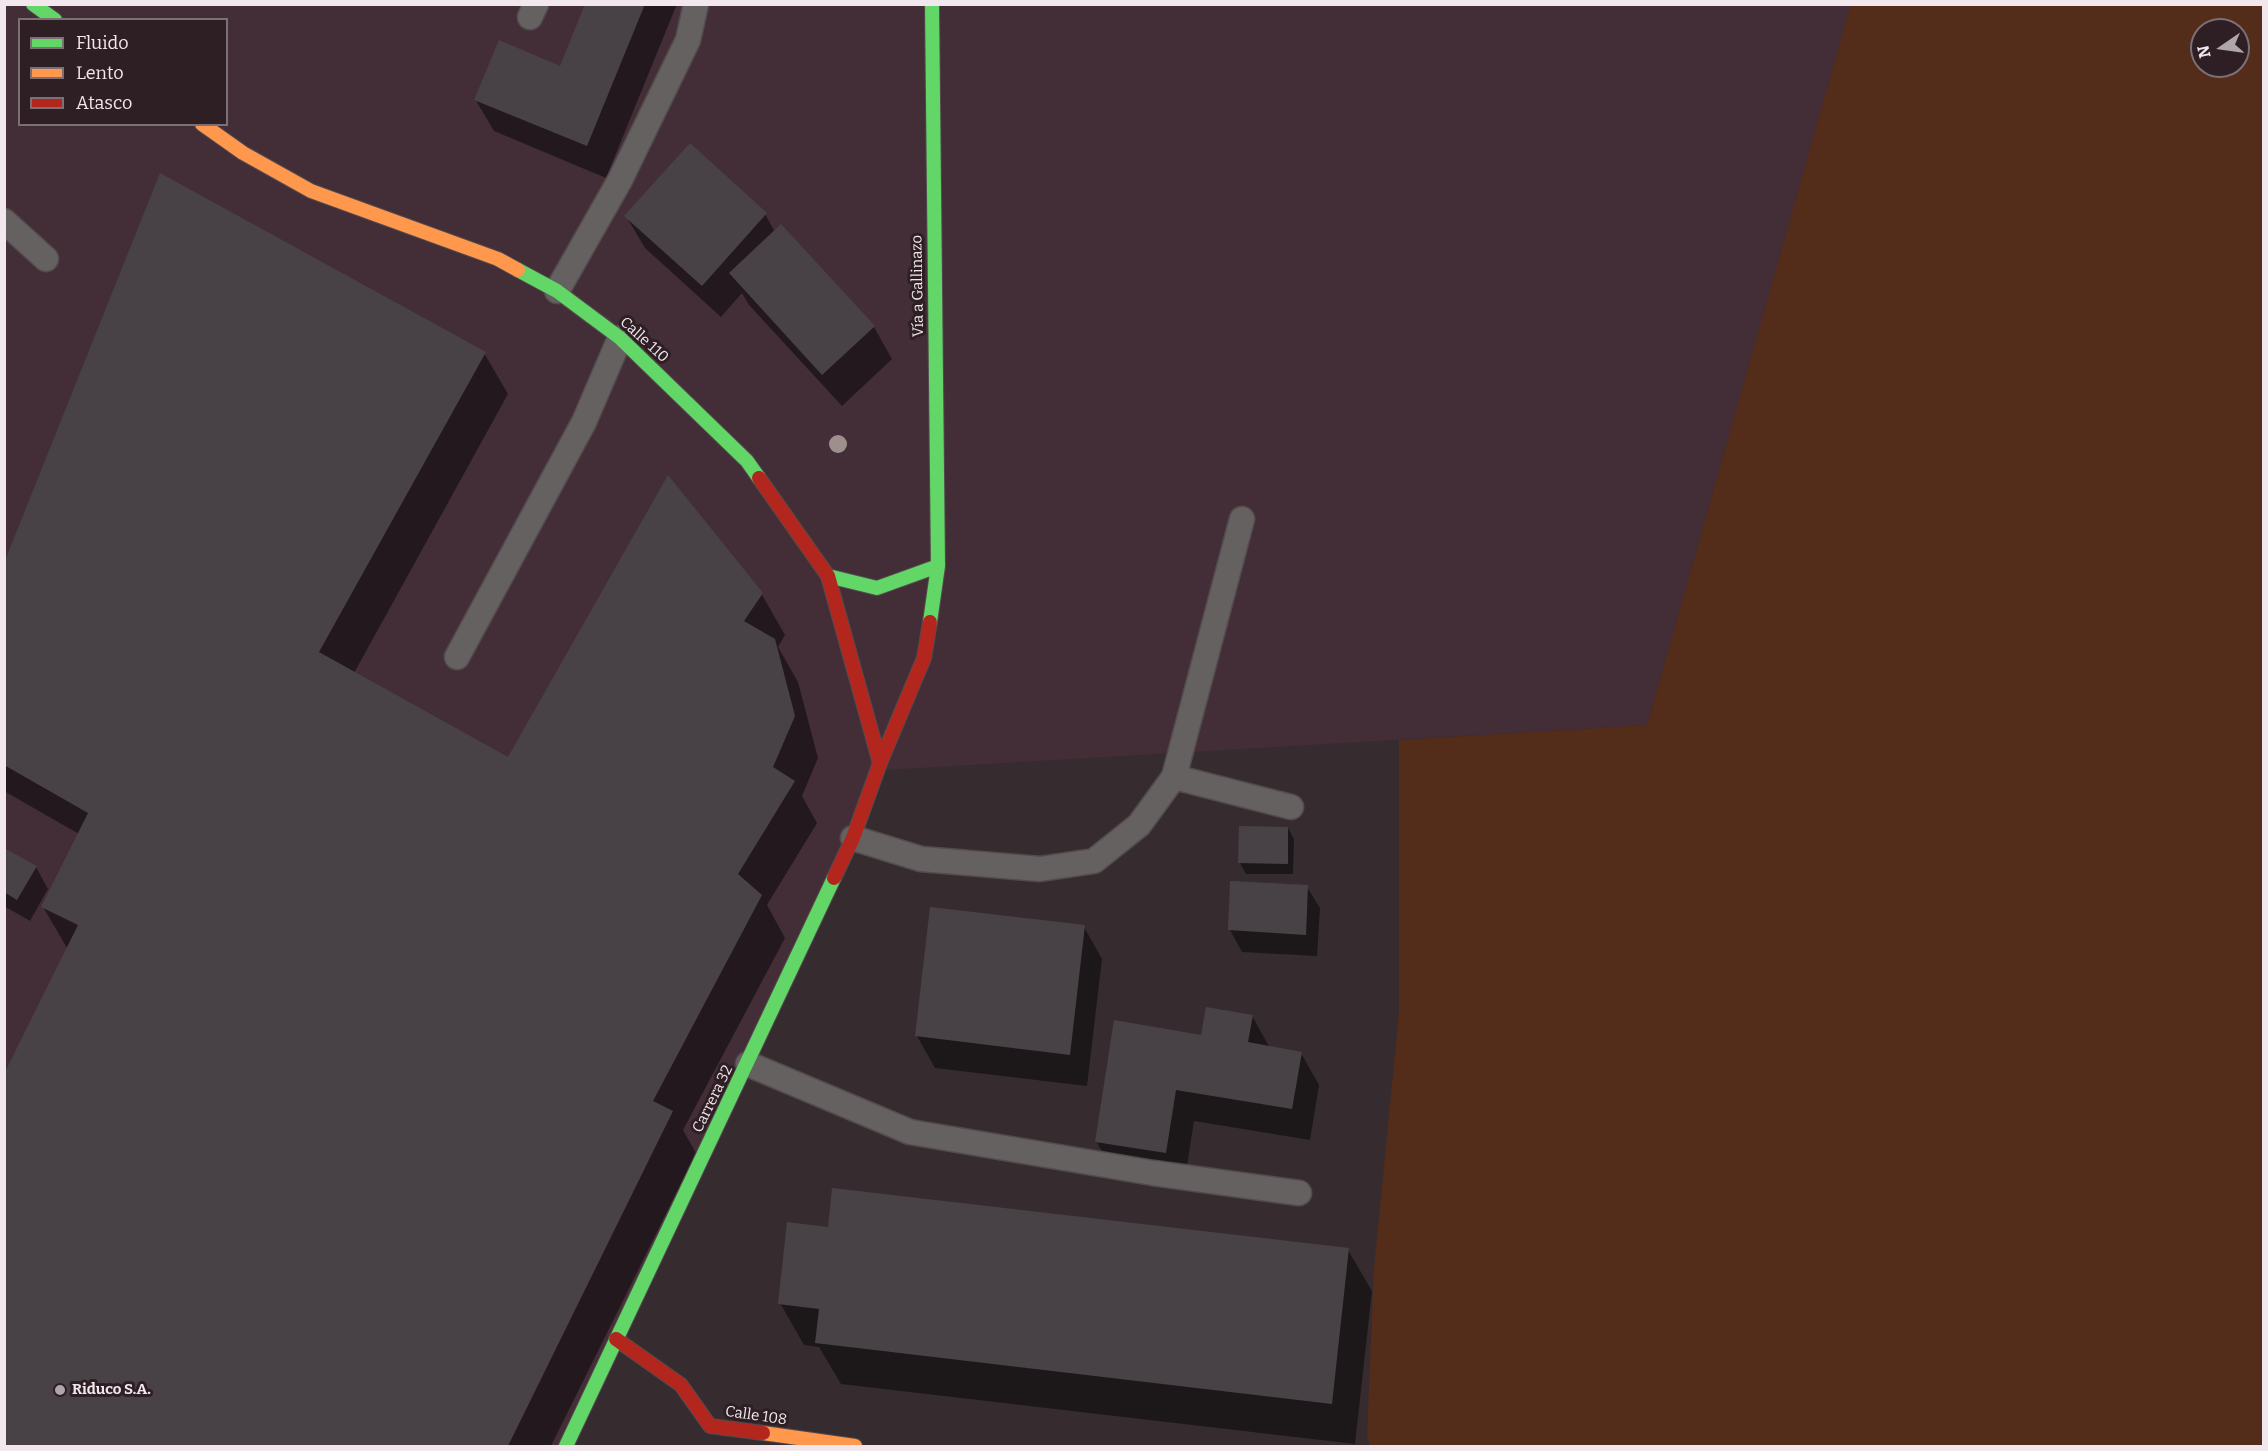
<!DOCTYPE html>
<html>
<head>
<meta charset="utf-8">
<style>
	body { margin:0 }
	#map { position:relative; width:2268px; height:1451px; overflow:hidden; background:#362c30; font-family:Bitter,serif }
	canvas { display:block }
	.frame { position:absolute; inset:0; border:6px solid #f2e7ec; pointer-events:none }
	.legend { position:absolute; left:18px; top:18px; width:210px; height:108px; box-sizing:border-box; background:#2e1f25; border:2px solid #7c6f75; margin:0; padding:8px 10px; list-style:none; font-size:18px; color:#f2e7ec }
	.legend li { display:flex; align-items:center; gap:12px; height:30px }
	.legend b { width:30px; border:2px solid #7c6f75 }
	.north { position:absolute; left:2190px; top:18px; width:60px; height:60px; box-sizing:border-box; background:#2e1f25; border:2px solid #7c6f75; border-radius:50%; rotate:257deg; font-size:16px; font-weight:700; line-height:24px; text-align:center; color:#f2e7ec }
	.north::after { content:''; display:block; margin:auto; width:21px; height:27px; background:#b0a6aa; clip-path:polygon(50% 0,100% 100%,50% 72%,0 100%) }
</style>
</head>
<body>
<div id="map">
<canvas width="2268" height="1451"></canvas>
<div class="frame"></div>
<ul class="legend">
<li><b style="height:8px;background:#63d668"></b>Fluido</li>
<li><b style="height:8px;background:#ff974d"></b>Lento</li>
<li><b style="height:8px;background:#b3261e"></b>Atasco</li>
</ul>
<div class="north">N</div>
</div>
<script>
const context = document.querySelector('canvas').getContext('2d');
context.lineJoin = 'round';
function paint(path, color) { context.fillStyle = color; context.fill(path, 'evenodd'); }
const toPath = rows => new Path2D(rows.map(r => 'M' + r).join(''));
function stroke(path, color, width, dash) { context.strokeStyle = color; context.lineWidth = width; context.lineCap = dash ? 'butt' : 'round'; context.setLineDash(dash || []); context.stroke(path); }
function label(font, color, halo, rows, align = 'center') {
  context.font = font + ' Bitter,serif'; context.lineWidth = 6; context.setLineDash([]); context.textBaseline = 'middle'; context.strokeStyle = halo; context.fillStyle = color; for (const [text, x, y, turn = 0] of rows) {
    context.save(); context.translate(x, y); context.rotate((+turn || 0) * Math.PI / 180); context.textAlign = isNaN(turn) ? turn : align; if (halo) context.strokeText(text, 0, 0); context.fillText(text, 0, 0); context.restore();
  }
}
const built = toPath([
	[5,5,1851,5,1647,725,884,770,557,1446,5,1446],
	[20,20,226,20,226,124,20,124]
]);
const green = toPath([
	[1851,4,2263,5,2263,1446,1370,1446,1367,1436,1374,1269,1399,1013,1399,740,1647,725],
	[2202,30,2238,30,2238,66,2202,66]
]);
const shadow = toPath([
	[587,4,677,4,606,178,494,131,475,99,561,68],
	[765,214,775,232,874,327,892,359,842,406,749,305,742,293,721,317,645,248,626,216],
	[484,353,508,394,354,673,508,759,761,593,785,635,778,647,798,682,818,758,802,796,817,823,767,905,785,938,683,1130,696,1153,551,1446,4,1446,4,1077,67,948,43,907,79,834,4,791,4,567],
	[1288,828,1294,839,1293,874,1246,874,1240,863],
	[4,849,36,867,48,889,30,921,4,906],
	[1307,887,1320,908,1317,956,1242,952,1230,930],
	[1084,927,1102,959,1087,1086,935,1068,917,1036],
	[1252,1016,1270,1048,1301,1053,1319,1085,1310,1140,1194,1121,1184,1185,1115,1173,1096,1141,1203,1036],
	[1348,1250,1372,1291,1355,1444,841,1384,819,1347,804,1345,780,1303]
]);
const building = toPath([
	[585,4,645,4,587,146,474,100,499,40,560,66],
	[690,143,767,213,702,286,624,216],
	[160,173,486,352,319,652,508,757,668,475,763,593,744,621,775,639,795,716,773,767,795,781,738,874,762,895,653,1101,673,1111,508,1446,4,1446,4,1074,78,925,41,907,88,813,4,765,4,563],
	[781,224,875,326,822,375,729,273],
	[1239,826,1288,827,1288,864,1238,863],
	[4,848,37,866,17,900,4,892],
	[1230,881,1308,885,1306,935,1228,930],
	[930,907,1085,925,1070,1055,915,1036],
	[1206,1007,1253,1015,1248,1042,1302,1052,1292,1109,1176,1090,1166,1153,1095,1142,1114,1020,1201,1035],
	[832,1188,1349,1248,1332,1404,815,1343,819,1309,778,1304,787,1222,828,1227]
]);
const lane = toPath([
	[530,17,536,4],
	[4,221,46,259],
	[557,291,620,180,688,40,696,4],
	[457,657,584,422,620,338],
	[1174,777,1291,807],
	[853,838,921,859,1040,869,1094,861,1139,825,1174,777,1242,519],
	[748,1064,910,1132,1153,1173,1299,1193]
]);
const fast = toPath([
	[33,4,55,20],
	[518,270,557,291,620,338,747,461,759,478],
	[828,576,877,588,938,566],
	[930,622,938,566,932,4],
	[566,1446,834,878]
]);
const slow = toPath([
	[202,124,243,153,311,191,498,259,518,270],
	[763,1433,855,1446]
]);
const jam = toPath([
	[759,478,828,576,880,763],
	[834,878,853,838,880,763,924,658,930,622],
	[616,1339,681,1385,710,1426,763,1433]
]);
const trees = [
	[838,444]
];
const markers = [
	[60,1390,6,"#b0a6aa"]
];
const streetNames = [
	["Vía a Gallinazo",918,286,-91],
	["Calle 110",644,340,42],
	["Carrera 32",713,1099,-64],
	["Calle 108",756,1416,8]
];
const poiNames = [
	["Riduco S.A.",72,1390]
];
paint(built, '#432e37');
paint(green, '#542c1a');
paint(shadow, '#0007');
paint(building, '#484246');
stroke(lane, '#534b4e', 27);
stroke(fast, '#534b4e', 16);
stroke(slow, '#534b4e', 16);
stroke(jam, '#534b4e', 16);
stroke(lane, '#656161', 24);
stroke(fast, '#63d668', 14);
stroke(slow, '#ff974d', 14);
stroke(jam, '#b3261e', 14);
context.fillStyle = '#9e8f8c';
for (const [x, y] of trees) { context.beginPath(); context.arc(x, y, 9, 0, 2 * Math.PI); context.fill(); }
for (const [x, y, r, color] of markers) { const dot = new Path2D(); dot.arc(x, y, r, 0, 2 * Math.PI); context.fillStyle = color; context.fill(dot); stroke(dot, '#2e1f25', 2); }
label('15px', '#f2e7ec', '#2e1f25', streetNames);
label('bold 15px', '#f2e7ec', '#2e1f25', poiNames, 'left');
</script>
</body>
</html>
